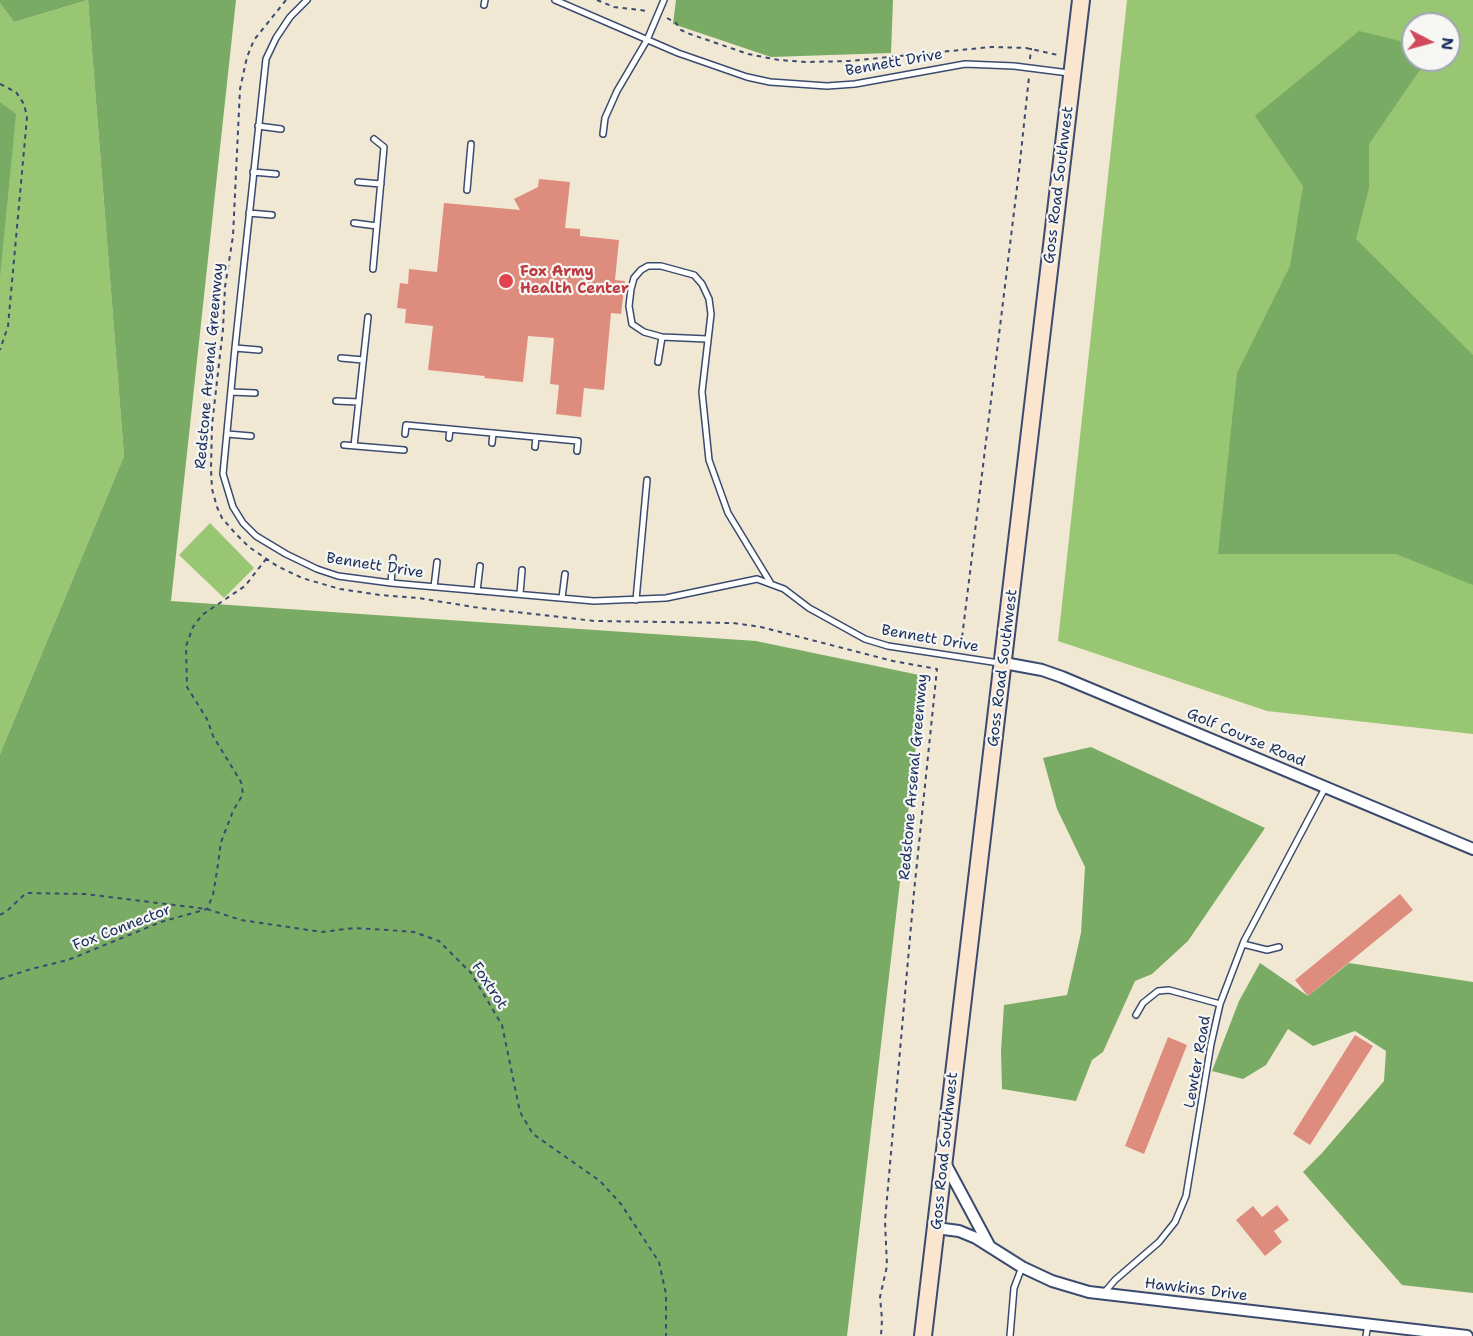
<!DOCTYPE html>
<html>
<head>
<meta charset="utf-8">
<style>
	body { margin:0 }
	#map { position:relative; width:1473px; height:1336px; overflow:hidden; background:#f1e8d3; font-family:"Shantell Sans",sans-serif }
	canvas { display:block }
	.north { position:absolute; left:1401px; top:12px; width:60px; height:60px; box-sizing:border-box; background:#f6f6f2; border:2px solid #9ea6b7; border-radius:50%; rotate:96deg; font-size:16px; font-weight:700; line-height:24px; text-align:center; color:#1b2f5e }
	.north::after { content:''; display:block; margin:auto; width:21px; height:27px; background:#d1495b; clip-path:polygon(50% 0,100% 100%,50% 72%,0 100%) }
</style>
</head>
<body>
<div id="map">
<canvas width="1473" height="1336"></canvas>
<div class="north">N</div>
</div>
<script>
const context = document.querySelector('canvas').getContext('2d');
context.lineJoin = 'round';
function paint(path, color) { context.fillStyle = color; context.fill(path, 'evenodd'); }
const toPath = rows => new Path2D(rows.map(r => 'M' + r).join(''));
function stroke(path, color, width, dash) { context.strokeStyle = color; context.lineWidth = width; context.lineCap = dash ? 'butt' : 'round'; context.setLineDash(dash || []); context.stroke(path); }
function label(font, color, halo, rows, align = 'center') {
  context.font = font + ' "Shantell Sans",sans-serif'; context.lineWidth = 4.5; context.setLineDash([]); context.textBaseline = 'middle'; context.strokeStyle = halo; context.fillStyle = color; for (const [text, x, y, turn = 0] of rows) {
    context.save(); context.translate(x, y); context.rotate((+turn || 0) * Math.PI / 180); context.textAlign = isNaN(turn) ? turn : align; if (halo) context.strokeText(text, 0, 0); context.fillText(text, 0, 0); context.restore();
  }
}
const green = toPath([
	[88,0,124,456,0,754,0,3,14,22],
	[1127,0,1473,0,1473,734,1267,711,1058,641],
	[1413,24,1449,24,1449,60,1413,60],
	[210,523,254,568,224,598,179,555]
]);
const forest = toPath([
	[0,0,236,0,171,601,756,641,924,676,847,1336,0,1336,0,754,124,456,88,0,14,22,0,3],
	[676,0,893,0,891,53,771,57,673,24],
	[1359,31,1412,44,1413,60,1426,61,1369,144,1369,188,1356,239,1473,355,1473,585,1396,554,1218,554,1237,373,1290,266,1303,186,1255,116],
	[0,102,16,114,0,277],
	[1091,747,1265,828,1188,941,1152,974,1135,981,1103,1052,1092,1060,1076,1101,1002,1089,1001,1051,1004,1005,1067,995,1081,933,1085,867,1057,809,1043,758],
	[1260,963,1308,996,1349,963,1473,982,1473,1293,1402,1285,1303,1172,1322,1153,1384,1081,1386,1051,1355,1031,1313,1046,1288,1029,1266,1065,1243,1079,1212,1071,1239,1001]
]);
const building = toPath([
	[539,179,570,182,565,228,580,229,580,236,619,240,615,280,625,281,621,314,611,313,604,390,584,388,581,417,556,414,559,385,550,384,554,338,528,336,523,382,484,378,485,376,428,370,433,326,405,323,406,309,397,308,400,283,408,284,409,269,437,272,444,203,520,210,514,199,538,187],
	[1400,894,1413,910,1308,996,1295,980],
	[1355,1035,1373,1046,1310,1145,1293,1134],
	[1168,1037,1187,1045,1144,1154,1125,1146],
	[1277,1205,1289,1220,1274,1231,1282,1242,1265,1256,1236,1220,1253,1206,1262,1217]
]);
const path = toPath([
	[286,0,254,40,247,57,240,89,233,236,225,287,223,329,212,425,211,469,212,489,217,507,222,518,235,533,249,547,277,566,302,578,340,589,380,595,418,598,480,608,595,621,733,623,761,627,893,661,937,669,914,892,885,1221,887,1266,880,1297,882,1319,881,1336],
	[597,0,614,7,648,11],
	[667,18,676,23,681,30,690,34,748,54,779,60,806,62,849,61,991,47,1026,48,1058,55],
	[1030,59,1031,48],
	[0,84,16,92,24,104,27,117,8,326,0,350],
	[961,646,1019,171,1029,77],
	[0,915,7,911,26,893,85,894,207,909,241,920,322,932,354,928,388,930,414,932,439,941,471,973,502,1025,520,1112,533,1134,600,1181,621,1204,659,1262,666,1294,666,1336],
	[0,979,31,969,68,960,161,922,207,909,213,895,217,871,221,842,233,811,243,794,241,782,213,736,207,719,187,687,186,646,193,627,202,615,245,586,266,559]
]);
const lane = toPath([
	[307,0,290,17,276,38,266,59,235,348,223,474,233,507,243,523,256,536,286,554,317,569,338,576,391,583,594,601,666,598,757,579,784,589,809,608,865,639,888,646,999,663],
	[555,0,678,53,747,77,770,82,827,86,855,84,965,64,1014,66,1069,73],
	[484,5,485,0],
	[258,126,281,129],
	[603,134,605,118,617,91,647,40,664,0],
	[253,172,276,174],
	[358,182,381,184],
	[467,190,471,144],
	[249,213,272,215],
	[354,223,377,226],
	[373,269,384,147,374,139],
	[707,339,662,337,644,332,632,324,629,306,631,289,634,278,641,270,648,266,661,266,694,275,702,284,709,299,711,314,702,392,709,460,728,513,770,582],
	[235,348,259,350],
	[341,358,363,360],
	[658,362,662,337],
	[231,392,255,393],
	[336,401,359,402],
	[227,434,251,436],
	[405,434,406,425,578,441,577,451],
	[449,438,450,429],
	[492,443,493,433],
	[344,445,404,450],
	[354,446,368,317],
	[535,447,536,437],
	[391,583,393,558],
	[434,587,437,562],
	[477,591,480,566],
	[520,594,522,570],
	[562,598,565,574],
	[636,600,647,480],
	[1243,944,1267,950,1279,947],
	[1136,1015,1143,1003,1158,991,1169,990,1220,1004],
	[1103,1294,1115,1280,1159,1242,1175,1222,1186,1196,1211,1044,1220,1004,1244,941,1325,788],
	[1010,1336,1014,1288,1022,1267],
	[1366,1336,1368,1324]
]);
const street = toPath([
	[1004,663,1042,670,1062,677,1473,849],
	[944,1161,989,1245],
	[936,1228,959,1231,976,1238,1022,1267,1052,1281,1089,1292,1467,1336]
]);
const secondary = toPath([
	[923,1336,1081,0]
]);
const markers = [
	[506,281,8,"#e0444e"]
];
const streetNames = [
	["Bennett Drive",894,63,-10],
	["Goss Road Southwest",1059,185,-83],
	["Redstone Arsenal Greenway",210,366,-85],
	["Bennett Drive",375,566,9],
	["Bennett Drive",930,639,10],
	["Goss Road Southwest",1003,668,-83],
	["Golf Course Road",1246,738,23],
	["Redstone Arsenal Greenway",914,777,-85],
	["Fox Connector",122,928,-21],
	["Foxtrot",489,986,57],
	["Lewter Road",1198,1062,-80],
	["Goss Road Southwest",945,1151,-84],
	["Hawkins Drive",1196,1290,7]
];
const healthNames = [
	["Fox Army",520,272],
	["Health Center",520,289]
];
paint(green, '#99c673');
paint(forest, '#7aab65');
paint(building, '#de8c7e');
stroke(lane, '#3b4b70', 8);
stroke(street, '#3b4b70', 14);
stroke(secondary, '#3b4b70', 20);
stroke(path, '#3b4b70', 2, [4.5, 4.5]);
stroke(lane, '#fff', 5);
stroke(street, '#fff', 10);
stroke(secondary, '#fbe5cf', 16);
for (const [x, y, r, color] of markers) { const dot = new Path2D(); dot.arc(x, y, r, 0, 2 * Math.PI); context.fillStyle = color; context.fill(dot); stroke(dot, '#f6f6f2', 2); }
label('15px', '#1b2f5e', '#f6f6f2', streetNames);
label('bold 15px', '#be3a42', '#f6f6f2', healthNames, 'left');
</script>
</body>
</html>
